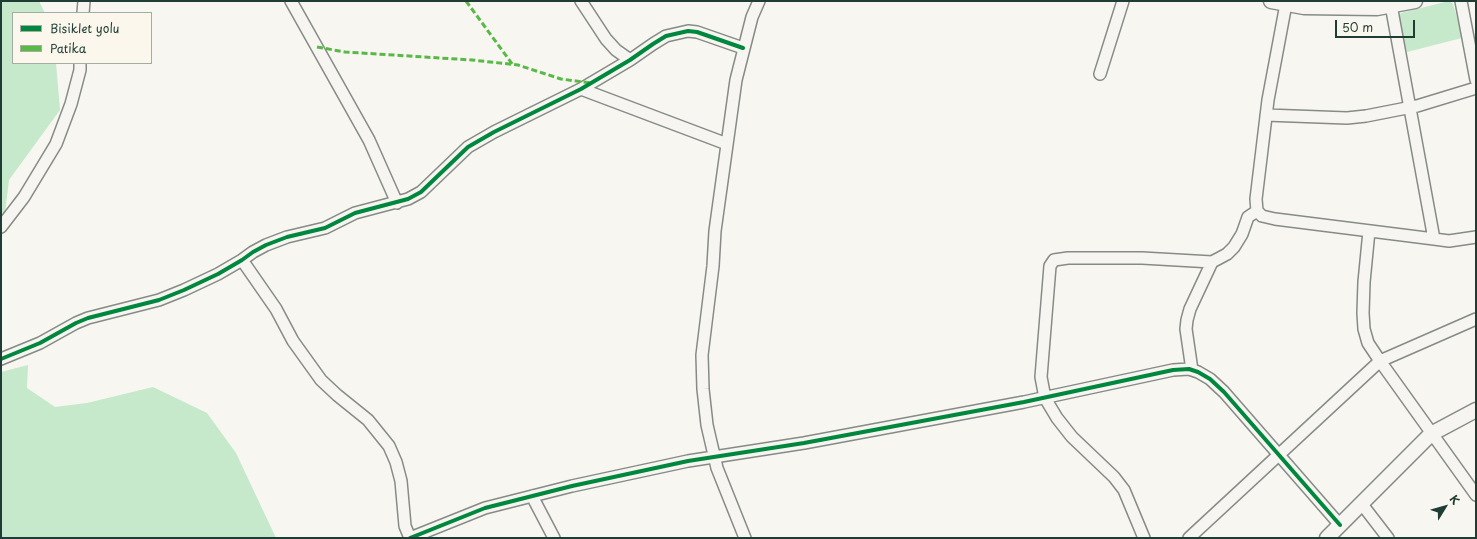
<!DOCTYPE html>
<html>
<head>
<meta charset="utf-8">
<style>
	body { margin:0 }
	#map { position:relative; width:1477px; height:539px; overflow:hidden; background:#f8f6f0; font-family:"Playpen Sans",sans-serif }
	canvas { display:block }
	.frame { position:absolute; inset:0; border:2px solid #1f3d34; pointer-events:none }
	.legend { position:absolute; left:12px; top:12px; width:140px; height:52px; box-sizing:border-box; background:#fbf7ec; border:1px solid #a3ada2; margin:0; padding:5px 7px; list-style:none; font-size:12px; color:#1f3d34 }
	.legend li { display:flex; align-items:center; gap:8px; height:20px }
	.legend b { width:20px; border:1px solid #a3ada2 }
	.north { position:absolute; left:1425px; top:487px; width:40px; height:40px; -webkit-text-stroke:3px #fbf7ec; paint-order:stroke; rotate:53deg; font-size:11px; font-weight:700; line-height:16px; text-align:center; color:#1f3d34 }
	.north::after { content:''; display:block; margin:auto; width:14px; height:18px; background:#1f3d34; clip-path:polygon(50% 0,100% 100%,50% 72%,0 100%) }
	.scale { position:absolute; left:1335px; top:20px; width:80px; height:18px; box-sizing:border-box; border:2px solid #1f3d34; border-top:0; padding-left:5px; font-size:12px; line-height:14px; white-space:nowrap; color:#1f3d34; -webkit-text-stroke:3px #fbf7ec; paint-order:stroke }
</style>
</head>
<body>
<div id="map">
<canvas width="1477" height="539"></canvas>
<div class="frame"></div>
<ul class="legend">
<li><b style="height:5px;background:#00873e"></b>Bisiklet yolu</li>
<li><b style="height:5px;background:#58b947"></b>Patika</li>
</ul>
<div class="north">K</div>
<div class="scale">50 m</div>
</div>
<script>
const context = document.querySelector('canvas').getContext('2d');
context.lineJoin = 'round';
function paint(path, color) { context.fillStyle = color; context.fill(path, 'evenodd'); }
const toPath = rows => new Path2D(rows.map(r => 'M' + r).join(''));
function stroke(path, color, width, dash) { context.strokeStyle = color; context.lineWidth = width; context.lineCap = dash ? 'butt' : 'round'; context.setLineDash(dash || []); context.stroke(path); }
const green = toPath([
	[1,1,39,1,45,13,13,13,13,63,56,63,60,110,9,180,1,246],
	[1449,1,1453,4,1462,34,1462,38,1407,52,1405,46,1399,16,1401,13],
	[28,365,27,388,55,407,87,403,153,387,207,413,236,453,276,538,1,538,1,372]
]);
const minor = toPath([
	[291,1,369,140,397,203],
	[581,1,606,39,616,50,630,60],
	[1461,1,1476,80],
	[1286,4,1268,100,1256,199,1257,211,1262,216,1275,219,1434,239,1449,241,1476,237],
	[1391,5,1434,239],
	[83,13,84,1],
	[1100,74,1123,1],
	[581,89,727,144],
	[1266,115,1347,118,1366,116,1417,106,1476,88],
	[1,227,24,197,56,144,71,104,80,70,80,63],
	[1369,231,1364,282,1363,313,1364,329,1368,343,1380,361,1476,495],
	[242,260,276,309,293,341,321,380,337,395,368,420,389,446,396,462,401,481,405,526,410,538],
	[1,359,40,343,76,323,88,318,159,300,184,290,218,274,242,260,253,252,266,245,287,237,325,228,355,213,408,199,421,192,468,147,494,132,581,89,630,60,653,44,666,36,688,31,697,32,743,48],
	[1192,370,1186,329,1187,320,1190,309,1212,262,1227,254,1234,247,1242,234,1248,217,1257,211],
	[532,496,554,538],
	[1361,503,1388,538],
	[410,538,485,508,572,486,688,461,804,443,1024,402,1173,370,1189,369,1198,372,1210,379,1224,392,1340,525],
	[745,538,717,468,707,425,703,389,702,355,713,266,715,231,736,80,752,17,759,1],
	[1144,538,1124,490,1114,477,1072,437,1057,418,1045,398,1041,377,1050,266,1054,260,1068,258,1142,258,1212,262],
	[1189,538,1380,361,1476,319]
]);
const tertiary = toPath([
	[1271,1,1304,7,1377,8,1415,1],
	[1327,538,1431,434,1476,410]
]);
const quiet = toPath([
	[466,1,513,65],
	[317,47,345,52,472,60,518,65,561,79,591,83]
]);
const cycleway = toPath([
	[1,359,40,343,76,323,88,318,159,300,184,290,218,274,242,260,253,252,266,245,287,237,325,228,355,213,408,199,421,192,468,147,494,132,581,89,630,60,653,44,666,36,688,31,697,32,743,48],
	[410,538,485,508,572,486,688,461,804,443,1024,402,1173,370,1189,369,1198,372,1210,379,1224,392,1340,525]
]);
paint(green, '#c5e9ca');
stroke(minor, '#868b86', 14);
stroke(tertiary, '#868b86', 17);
stroke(minor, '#f6f5f1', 11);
stroke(tertiary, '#f6f5f1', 14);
stroke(quiet, '#58b947', 3, [6, 3]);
stroke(cycleway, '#00873e', 4);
</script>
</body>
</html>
